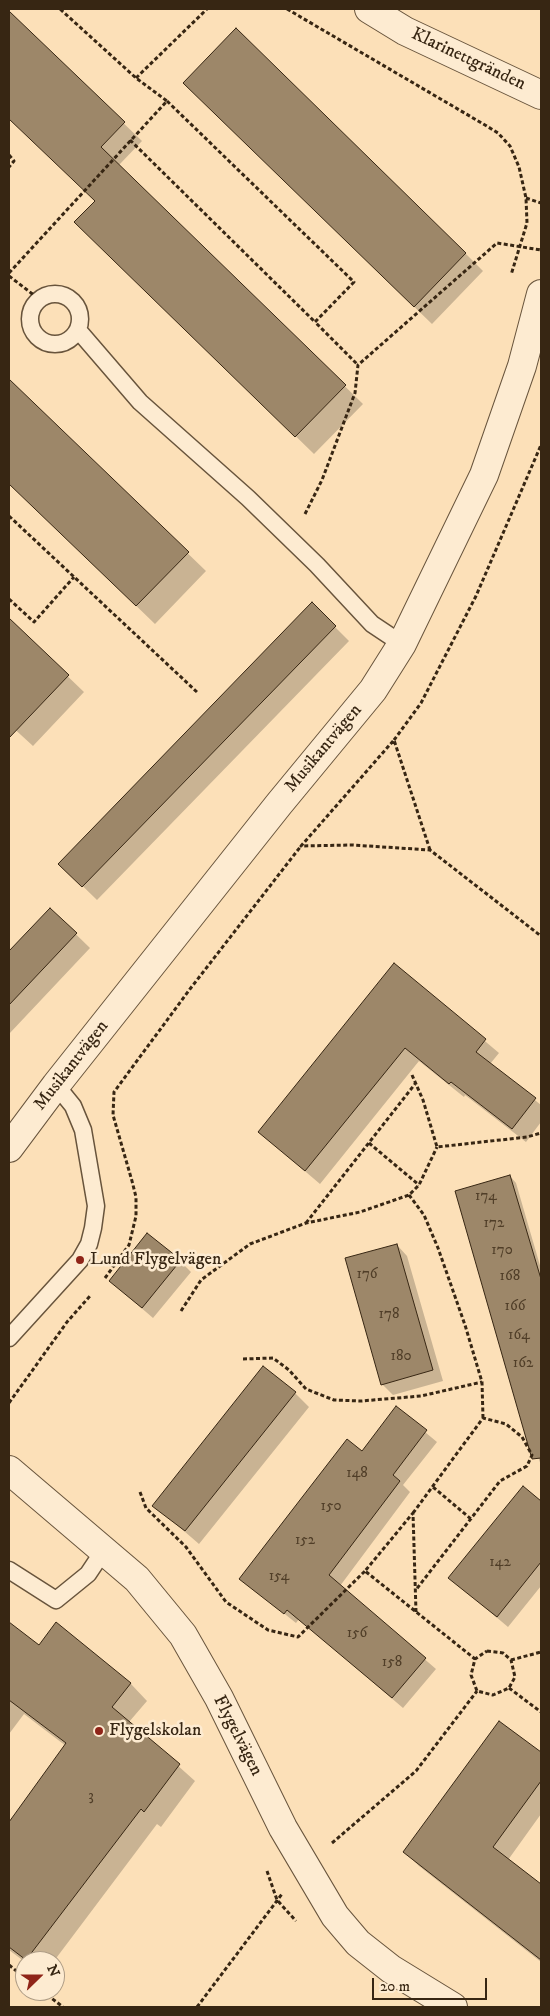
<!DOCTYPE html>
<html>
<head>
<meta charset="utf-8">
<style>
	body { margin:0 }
	#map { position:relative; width:550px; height:2016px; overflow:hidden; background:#fce0b8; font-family:"IM FELL DW Pica",serif }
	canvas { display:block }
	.frame { position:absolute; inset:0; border:10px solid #372613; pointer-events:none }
	.north { position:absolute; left:15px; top:1951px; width:50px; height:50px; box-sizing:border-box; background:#fdebd1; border:1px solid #ae9c85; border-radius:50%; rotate:68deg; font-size:14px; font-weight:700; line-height:20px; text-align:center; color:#372613 }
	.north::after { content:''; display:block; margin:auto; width:18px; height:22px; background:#8f2418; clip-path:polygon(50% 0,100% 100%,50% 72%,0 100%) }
	.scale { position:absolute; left:372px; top:1978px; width:115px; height:22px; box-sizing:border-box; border:2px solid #372613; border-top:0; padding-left:6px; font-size:15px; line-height:18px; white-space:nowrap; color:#372613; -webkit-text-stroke:4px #fdebd1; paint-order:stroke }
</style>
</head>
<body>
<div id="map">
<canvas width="550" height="2016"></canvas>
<div class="frame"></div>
<div class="north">N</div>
<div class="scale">20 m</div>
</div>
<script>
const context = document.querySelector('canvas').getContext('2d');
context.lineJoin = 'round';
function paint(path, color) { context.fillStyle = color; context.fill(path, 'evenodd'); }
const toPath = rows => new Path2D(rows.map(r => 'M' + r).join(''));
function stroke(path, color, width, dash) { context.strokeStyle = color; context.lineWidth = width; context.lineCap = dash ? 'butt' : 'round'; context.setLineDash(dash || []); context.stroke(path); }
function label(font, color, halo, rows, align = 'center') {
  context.font = font + ' "IM FELL DW Pica",serif'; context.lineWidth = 5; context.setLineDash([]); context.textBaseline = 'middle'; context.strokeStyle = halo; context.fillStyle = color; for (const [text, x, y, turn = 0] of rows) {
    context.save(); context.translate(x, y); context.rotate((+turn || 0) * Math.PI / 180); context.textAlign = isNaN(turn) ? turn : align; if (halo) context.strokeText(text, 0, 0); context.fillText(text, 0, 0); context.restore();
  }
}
const shadow = toPath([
	[9,13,142,141,119,165,363,404,314,454,94,240,96,201,9,118],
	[202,101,465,253,483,271,432,324],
	[9,381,206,571,155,624,9,483],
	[312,604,349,641,97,900,60,864],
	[9,620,84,692,33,746,9,724],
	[50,909,90,948,9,1034,9,953],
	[395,965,499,1053,490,1064,541,1105,541,1122,526,1142,465,1095,464,1097,419,1061,320,1184,259,1132],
	[510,1176,516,1183,541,1269,541,1466,526,1416],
	[397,1245,407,1256,443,1381,393,1395,382,1384],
	[180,1261,191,1272,153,1318,110,1281],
	[295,1393,309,1407,199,1544,154,1505],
	[396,1408,437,1442,403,1485,410,1492,340,1586,436,1669,403,1708,299,1619,296,1623,241,1579,362,1452],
	[523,1488,541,1503,541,1586,508,1627,450,1578],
	[9,1623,39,1647,56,1624,131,1684,147,1701,129,1722,195,1781,161,1827,157,1824,54,1961,25,1962,9,1950,9,1824,66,1746,24,1714,9,1734],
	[499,1723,541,1753,541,1814,508,1860,541,1885,541,1962,419,1866,405,1852]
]);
const building = toPath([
	[9,11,125,122,101,147,346,385,295,437,74,222,95,201,9,119,9,11],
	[236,28,466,253,414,307,183,83,236,28],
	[9,379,189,552,136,606,9,484,9,379],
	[312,602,336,626,82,887,58,864,312,602],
	[9,618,69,675,9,738,9,618],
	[50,908,77,933,9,1005,9,951,50,908],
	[394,963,486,1039,476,1052,536,1098,512,1129,451,1082,449,1084,405,1048,305,1171,258,1132,394,963],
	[510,1175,541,1279,541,1458,532,1459,455,1191,510,1175],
	[147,1233,181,1260,142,1308,109,1281,147,1233],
	[397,1244,433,1370,381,1385,345,1258,397,1244],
	[263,1366,296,1392,185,1531,152,1506,263,1366],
	[396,1406,427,1430,393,1475,400,1481,329,1575,426,1658,392,1698,287,1610,284,1614,239,1579,347,1439,362,1451,396,1406],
	[523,1486,541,1501,541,1562,497,1617,448,1578,523,1486],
	[9,1622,39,1645,56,1622,131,1683,112,1707,180,1764,144,1812,141,1809,26,1960,9,1947,9,1822,66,1743,9,1700,9,1622],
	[499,1721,541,1752,541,1781,493,1847,541,1884,541,1960,403,1852,499,1721]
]);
const path = toPath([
	[287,9,485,125,498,133,510,146,519,167,526,198,527,223,511,275],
	[136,78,207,9],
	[167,101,354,282,315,322,358,365],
	[130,140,315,322],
	[9,155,14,161,9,167],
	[526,198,541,203],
	[9,273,167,101,136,78,60,9],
	[9,276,39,299],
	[305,514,322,480,355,393,358,365,497,243,541,250],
	[9,516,198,693],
	[9,599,34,622,74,577],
	[394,740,421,703,476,596,541,445],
	[430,850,394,740,301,846,352,845,430,850,541,936],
	[412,1075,423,1100,437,1147,527,1137,541,1133],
	[369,1143,419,1185],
	[409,1195,424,1215,438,1248,465,1325,482,1382,483,1418],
	[306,1223,415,1084],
	[105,1278,129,1245,136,1216,136,1197,132,1181,113,1115,114,1092,190,989,301,846],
	[181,1311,201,1280,250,1244,306,1223,360,1212,409,1195,419,1185,437,1147],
	[243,1359,273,1358,289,1370,306,1389,334,1400,361,1401,421,1396,482,1382],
	[9,1403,67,1322,90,1296],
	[433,1487,471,1519],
	[140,1492,146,1508,186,1547,226,1602,268,1630,298,1637,365,1571],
	[413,1513,483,1418,506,1424,522,1437,532,1455,527,1466,500,1481,415,1591],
	[416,1612,413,1513,365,1571,475,1659],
	[487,1651,503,1653,511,1660,515,1677,509,1688,493,1695,477,1691,471,1675,475,1659,487,1651],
	[511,1660,541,1652],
	[509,1688,541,1712],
	[332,1843,416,1771,477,1691],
	[267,1871,277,1900,296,1921],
	[9,1965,25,1978],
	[42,1991,63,2007],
	[197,2007,282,1894]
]);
const service = toPath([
	'30 319a25 25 0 1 1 50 0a25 25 0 1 1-50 0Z',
	[78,330,140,402,248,498,317,565,372,624,402,644],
	[9,1338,80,1260,89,1244,93,1228,96,1206,83,1130,73,1106,56,1085],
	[9,1570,56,1600,88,1574,104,1550]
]);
const minor = toPath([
	[369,9,405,31,541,95],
	[9,1148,56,1085,279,804,373,690,402,644,484,475,522,366,541,294],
	[9,1470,137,1579,183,1635,219,1698,283,1828,335,1916,358,1943,391,1969,453,2007]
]);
const markers = [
	[80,1260,5,"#8f2418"],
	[99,1731,5,"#8f2418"]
];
const numberNames = [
	["174",486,1197],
	["172",494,1224],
	["170",502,1251],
	["176",367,1275],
	["168",510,1277],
	["166",515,1307],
	["178",389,1315],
	["164",519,1336],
	["180",401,1357],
	["162",523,1364],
	["148",357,1474],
	["150",331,1507],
	["152",305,1541],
	["142",500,1563],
	["154",279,1577],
	["156",357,1634],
	["158",392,1663],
	["3",91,1797]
];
const streetNames = [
	["Klarinettgränden",468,60,25],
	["Musikantvägen",324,749,-50],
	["Musikantvägen",72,1066,-52],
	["Flygelvägen",237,1736,63]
];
const poiNames = [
	["Lund Flygelvägen",90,1260],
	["Flygelskolan",109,1731]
];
paint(shadow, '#0003');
paint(building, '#9d8769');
stroke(building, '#372613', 1);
stroke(service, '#68543c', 19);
stroke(minor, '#68543c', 30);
stroke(path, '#372613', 3, [4, 2.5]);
stroke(service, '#fdebd1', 16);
stroke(minor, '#fdebd1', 28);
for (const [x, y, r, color] of markers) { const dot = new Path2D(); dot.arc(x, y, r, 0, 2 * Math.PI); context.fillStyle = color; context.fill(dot); stroke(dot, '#fdebd1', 2); }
label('15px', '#503e28', null, numberNames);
label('18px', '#372613', '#fdebd1', streetNames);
label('18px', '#372613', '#fdebd1', poiNames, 'left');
</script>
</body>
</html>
